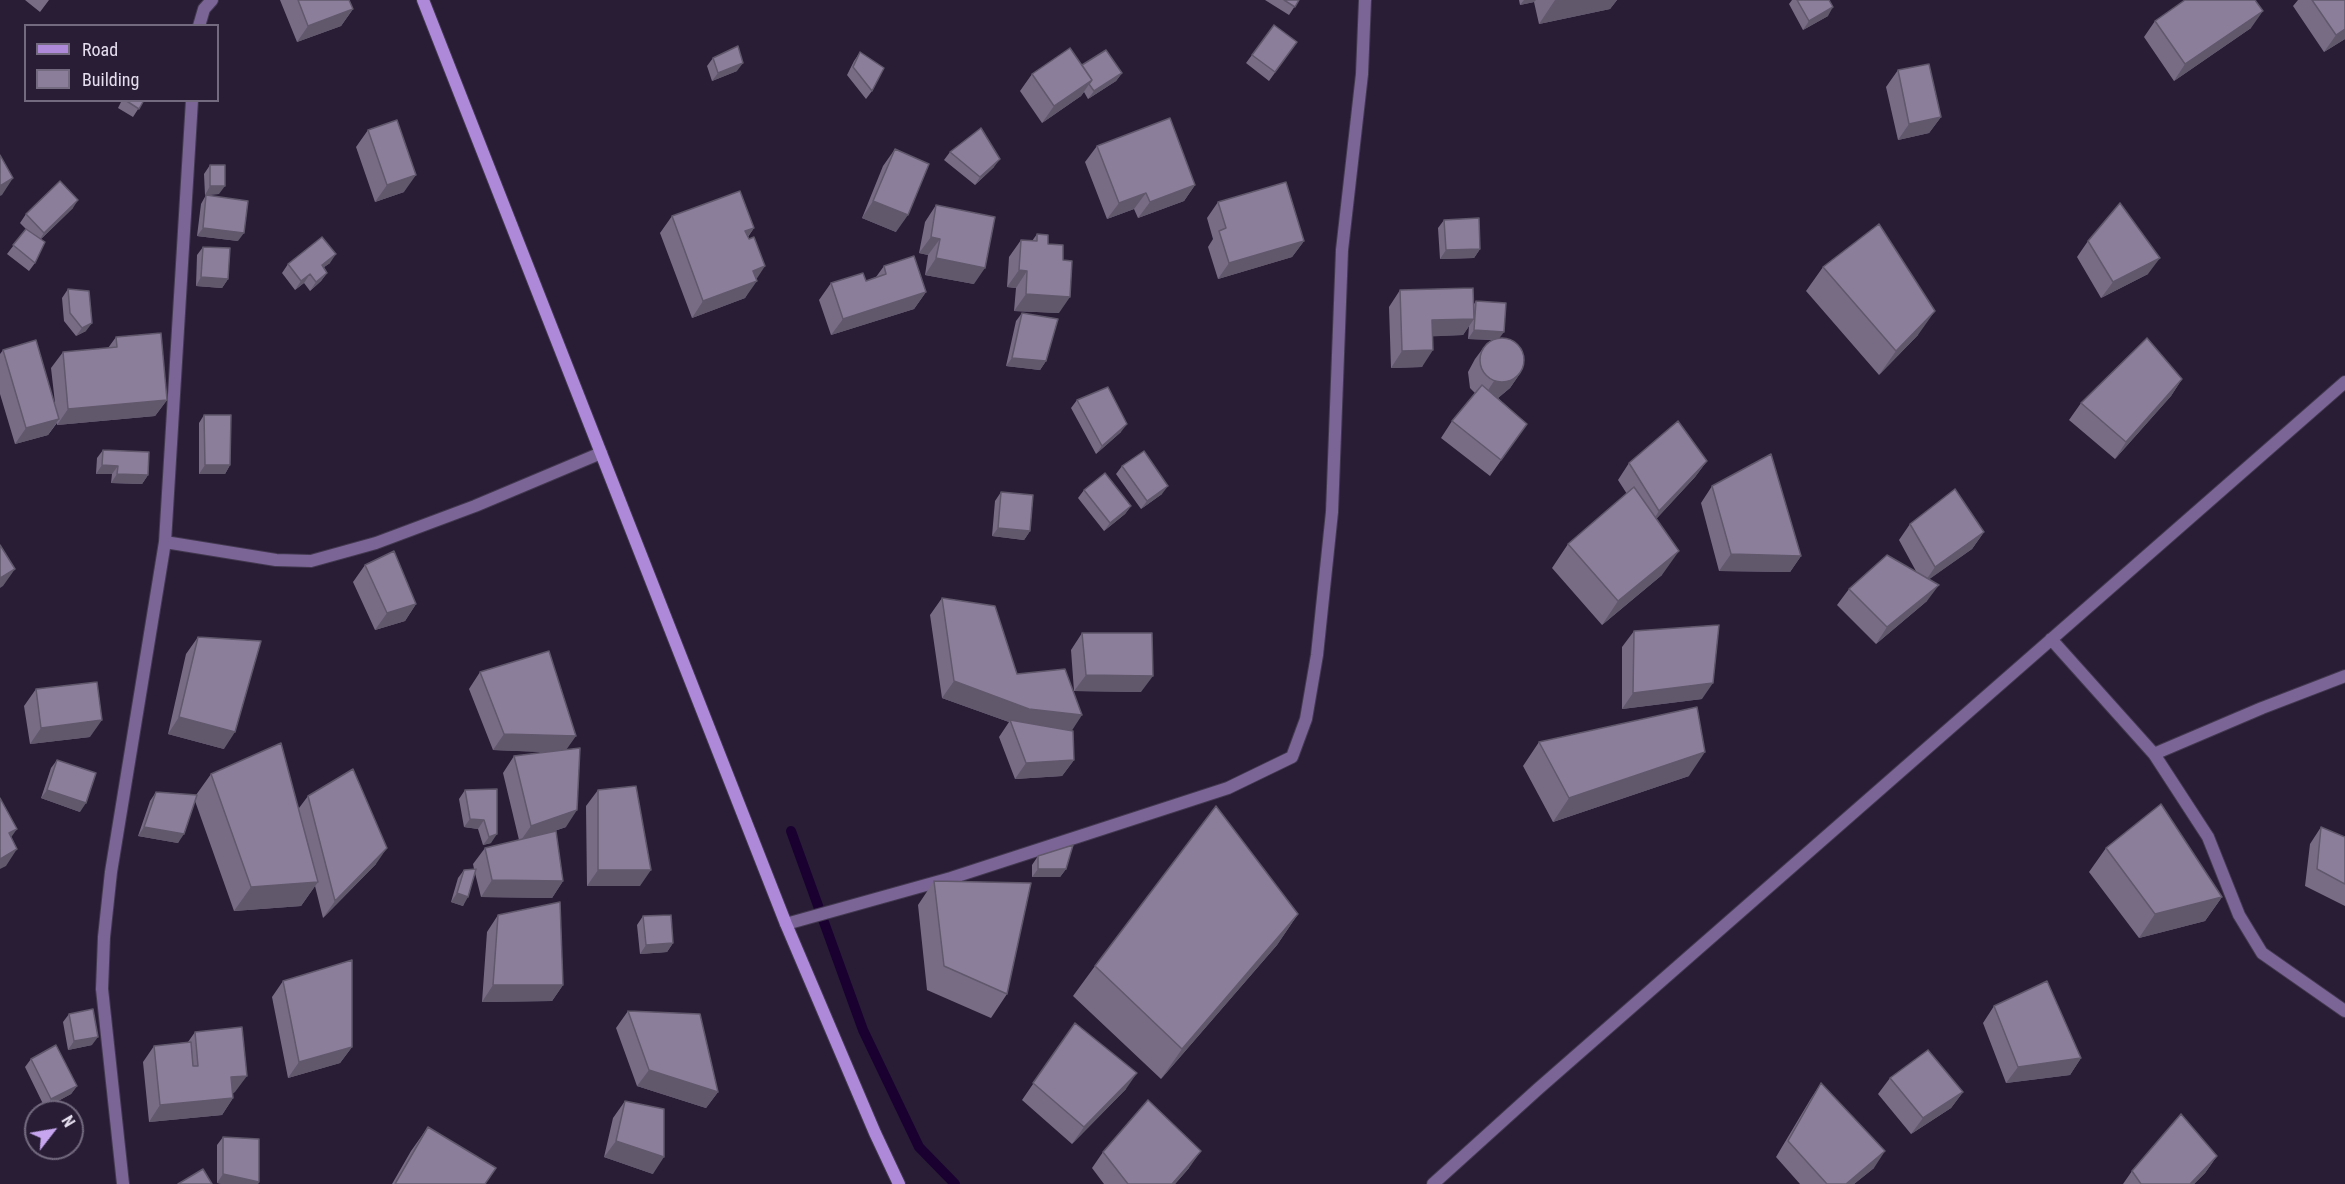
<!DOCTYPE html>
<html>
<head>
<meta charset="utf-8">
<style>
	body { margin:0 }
	#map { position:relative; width:2345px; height:1184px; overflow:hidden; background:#281d35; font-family:"Roboto Condensed",sans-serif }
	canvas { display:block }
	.legend { position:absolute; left:24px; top:24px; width:195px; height:78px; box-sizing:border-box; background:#281d35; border:2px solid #746a7f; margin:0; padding:8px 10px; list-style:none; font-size:18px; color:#e5deee }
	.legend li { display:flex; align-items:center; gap:12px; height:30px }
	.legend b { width:30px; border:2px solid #746a7f }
	.north { position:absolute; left:24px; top:1100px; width:60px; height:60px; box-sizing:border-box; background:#281d35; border:2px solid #746a7f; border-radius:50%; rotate:59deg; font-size:16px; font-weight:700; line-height:24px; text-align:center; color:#e5deee }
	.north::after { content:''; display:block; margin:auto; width:21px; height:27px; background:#c7a6ef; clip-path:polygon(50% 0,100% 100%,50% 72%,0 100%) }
</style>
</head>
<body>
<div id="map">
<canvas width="2345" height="1184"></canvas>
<ul class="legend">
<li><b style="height:8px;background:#ae89d9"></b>Road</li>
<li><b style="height:16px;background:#8b7e9b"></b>Building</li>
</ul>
<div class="north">N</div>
</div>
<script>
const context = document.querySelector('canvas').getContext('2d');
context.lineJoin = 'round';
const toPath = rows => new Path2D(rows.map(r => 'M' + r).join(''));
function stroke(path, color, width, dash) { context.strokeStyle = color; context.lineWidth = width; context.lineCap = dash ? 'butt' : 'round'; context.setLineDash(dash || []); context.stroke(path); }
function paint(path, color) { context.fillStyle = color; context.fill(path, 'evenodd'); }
const stream = toPath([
	[791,831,863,1030,919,1147,955,1184]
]);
const street = toPath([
	[199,26,204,9,212,0],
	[165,542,276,560,311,561,376,543,475,506,601,453],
	[2051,639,2154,754,2208,837,2239,915,2262,953,2345,1011],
	[2154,754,2262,708,2345,676],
	[786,924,951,878,1228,788,1292,757,1306,719,1317,655,1332,512,1342,250,1362,74,1365,0],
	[123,1184,102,989,104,937,111,872,165,542,192,100],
	[1433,1184,1538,1089,2345,382]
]);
const secondary = toPath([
	[423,0,786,924,875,1133,899,1184]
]);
const wall = toPath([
	[25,0,49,0,40,12],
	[280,0,349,0,353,9,341,26,297,42],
	[1265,0,1299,0,1289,15],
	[1519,0,1617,0,1610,9,1539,24,1534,2,1520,5],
	[1792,0,1829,0,1828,16,1803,30,1789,4],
	[2298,0,2345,0,2345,39,2324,52,2293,6],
	[2155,21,2251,28,2174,81,2144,37],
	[1274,25,1297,42,1269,81,1246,63],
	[860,52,872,91,866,99,847,75,854,61],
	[713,58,737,71,712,81,707,66],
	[1082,65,1122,73,1116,81,1088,99,1084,92,1081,96,1042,123,1020,91,1032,74],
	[1898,70,1941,117,1929,133,1898,140,1886,87],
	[122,100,144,100,133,117,118,108],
	[368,130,404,192,375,202,356,147],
	[1097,146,1195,185,1184,201,1138,218,1134,209,1107,219,1085,162],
	[895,149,896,232,862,218,883,166],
	[950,152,994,167,975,185,944,160],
	[210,165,219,194,205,195,204,174],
	[206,195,238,241,197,236,201,204],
	[1218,202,1304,241,1292,257,1218,279,1208,247,1213,239,1207,218],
	[936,205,974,284,925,275,928,255,919,253,925,222],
	[73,208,41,239,35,263,29,271,7,254,26,229,20,223,26,214],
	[672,216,754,228,748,237,756,279,745,298,692,318,660,233],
	[1444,220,1480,249,1474,258,1440,259,1438,228],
	[1037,234,1048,244,1059,313,1014,311,1016,288,1007,287,1009,257,1021,240,1032,241],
	[2088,241,2148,274,2101,298,2077,257],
	[203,247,228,279,222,288,196,286,197,255],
	[330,263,324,267,327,273,321,281,310,291,304,283,295,290,282,273,288,264],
	[884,266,926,292,914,309,831,335,819,300,831,283,866,281,876,277],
	[1823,267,1918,335,1879,375,1806,291],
	[68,289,86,331,76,336,64,321,62,298],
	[1400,290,1474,304,1476,301,1521,372,1510,388,1498,398,1527,424,1490,476,1441,438,1452,421,1475,393,1470,388,1468,372,1475,359,1487,343,1493,340,1468,339,1469,326,1463,335,1433,336,1422,367,1391,368,1389,307],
	[1022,313,1046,361,1040,370,1006,366,1016,321],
	[116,337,167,400,155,416,57,425,57,423,48,435,15,444,0,394,0,354,3,350,55,403,51,368,63,352,108,348],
	[2182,379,2171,396,2115,459,2069,420,2081,403],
	[1077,400,1121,432,1096,454,1071,408],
	[204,415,230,465,225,474,199,474,199,423],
	[103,450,148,475,142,484,111,483,112,474,96,474,97,458],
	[1707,461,1695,477,1656,519,1662,575,1602,625,1552,568,1568,544,1627,494,1618,480,1629,463],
	[1122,466,1162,494,1141,509,1116,474],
	[1712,486,1801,556,1790,572,1719,571,1701,503],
	[1084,490,1131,506,1125,514,1104,531,1078,498],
	[1001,492,1030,531,1024,540,992,536,995,501],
	[1910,524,1984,532,1972,549,1929,579,1927,601,1876,644,1837,605,1849,589,1917,573,1899,540],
	[365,565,416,604,405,621,375,630,353,582],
	[942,598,1017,674,1071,731,1074,760,1062,776,1015,779,999,737,1009,722,942,698,930,615],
	[1634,631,1702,699,1622,709,1622,647],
	[1082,633,1141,692,1074,691,1071,650],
	[198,637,224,749,168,734,186,654],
	[480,672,567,750,566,827,546,834,563,881,552,898,481,897,475,873,463,906,451,902,458,878,464,870,474,869,473,864,485,848,519,840,503,773,514,756,546,752,493,750,469,689],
	[36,689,90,737,30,744,24,706],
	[1539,742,1689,776,1553,822,1523,766],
	[57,760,80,812,41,798,51,768],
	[211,774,299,808,308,796,376,864,323,918,315,886,301,906,234,911,195,801,178,843,138,836,150,801,156,792,196,795],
	[497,789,491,843,483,845,478,829,464,827,459,799,465,790],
	[598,790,640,886,587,886,586,806],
	[2321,827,2345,837,2345,906,2305,886,2310,844],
	[2106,848,2222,897,2205,921,2139,938,2089,872],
	[1038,856,1066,869,1060,877,1032,877,1032,865],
	[934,881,1007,994,991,1018,927,990,918,905],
	[1298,914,1277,945,1161,1079,1073,996,1095,966],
	[498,915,563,985,552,1001,482,1002,487,932],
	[643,916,673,943,667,952,640,954,637,925],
	[283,981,352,1047,340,1063,288,1078,272,997],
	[1994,1006,2081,1058,2070,1075,2006,1083,1983,1023],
	[628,1011,718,1092,706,1108,637,1086,616,1028],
	[69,1014,92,1045,68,1050,63,1022],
	[1075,1023,1126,1089,1072,1144,1022,1100],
	[195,1032,235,1092,233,1093,233,1098,222,1115,149,1122,143,1062,154,1046,188,1042],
	[31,1059,77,1086,71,1094,45,1108,25,1067],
	[1890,1078,1963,1092,1951,1108,1911,1134,1878,1094],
	[1821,1083,1874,1168,1854,1184,1800,1184,1776,1157,1810,1100],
	[625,1101,653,1174,604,1157,613,1118],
	[428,1127,485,1184,392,1184,411,1151],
	[223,1137,259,1182,258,1184,223,1184,217,1183,217,1145],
	[1103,1152,1189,1168,1175,1184,1104,1184,1092,1168],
	[2217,1156,2205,1173,2194,1184,2123,1184,2132,1171]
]);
const shadedWall = toPath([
	[1524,0,1536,0,1534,2,1520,5],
	[1555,0,1617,0,1610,9,1539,24],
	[1833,7,1828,16,1803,30,1809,21],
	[353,9,341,26,297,42,308,26],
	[2263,11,2251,28,2174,81,2185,64],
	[2345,29,2345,39,2324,52,2336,35],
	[743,63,737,71,712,81,718,73],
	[1122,73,1116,81,1088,99,1094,91],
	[1092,80,1081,96,1042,123,1054,106],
	[1941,117,1929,133,1898,140,1909,124],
	[1000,159,994,167,975,185,980,177],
	[416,175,404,192,375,202,387,185],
	[13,178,2,195,0,196,0,186],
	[1195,185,1184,201,1138,218,1150,202],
	[210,186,225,186,219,194,205,195],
	[1146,193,1134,209,1107,219,1119,203],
	[78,200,73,208,38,242,44,233],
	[873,201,908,215,896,232,862,218],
	[203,228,244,233,238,241,197,236],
	[754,228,742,244,745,231],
	[931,237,940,239,928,255,919,253],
	[1304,241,1292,257,1218,279,1229,263],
	[1480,249,1474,258,1440,259,1446,250],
	[336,254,330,263,316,273,322,265],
	[936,258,985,268,974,284,925,275],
	[2160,258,2148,274,2101,298,2113,282],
	[765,266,754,283,757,281,745,298,692,318,703,301,753,271],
	[1019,270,1027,271,1016,288,1007,287],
	[327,273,321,281,310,291,316,282],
	[310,274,304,283,295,290,301,281],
	[201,277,228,279,222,288,196,286],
	[926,292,914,309,831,335,843,319],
	[1026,294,1070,297,1059,313,1014,311],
	[1935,311,1918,335,1879,375,1896,351],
	[1474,319,1463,335,1420,337,1432,320],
	[92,323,86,331,76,336,82,328],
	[1474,330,1504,332,1498,340,1468,339],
	[1433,350,1422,367,1391,368,1402,351],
	[1012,358,1046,361,1040,370,1006,366],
	[1521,372,1510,388,1498,398,1483,398,1494,381],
	[2182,379,2171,396,2115,459,2126,442],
	[167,400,155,416,57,425,68,409],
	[59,419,48,435,15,444,26,428],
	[1127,424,1121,432,1096,454,1102,446],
	[1707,461,1695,477,1648,528,1659,511],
	[102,465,118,466,112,474,96,474],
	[205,465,230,465,225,474,199,474],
	[117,474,148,475,142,484,111,483],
	[1168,486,1162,494,1141,509,1147,501],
	[1131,506,1125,514,1104,531,1110,523],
	[998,528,1030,531,1024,540,992,536],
	[1984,532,1972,549,1924,583,1935,567],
	[1679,551,1662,575,1602,625,1618,601],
	[1731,554,1801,556,1790,572,1719,571],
	[15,569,3,586,0,588,0,578],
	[1939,585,1927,601,1876,644,1887,627],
	[416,604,405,621,375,630,387,613],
	[1086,675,1153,676,1141,692,1074,691],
	[954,681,1082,715,1071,732,1010,720,1009,722,942,698],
	[1713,683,1702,699,1622,709,1633,693],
	[179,717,235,732,224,749,168,734],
	[102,720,90,737,30,744,41,728],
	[504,734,576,736,564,753,493,750],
	[1705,752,1689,776,1553,822,1569,798],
	[1074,760,1062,776,1015,779,1026,763],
	[47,790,86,803,80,812,41,798],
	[577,810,566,827,519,843,531,826],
	[470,819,484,820,478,829,464,827],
	[144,827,184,834,178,843,138,836],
	[17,829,5,846,9,833],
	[497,834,491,843,483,845,489,837],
	[387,848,376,864,323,918,335,901],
	[17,849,6,866,0,869,0,859],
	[1038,869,1066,869,1060,877,1032,877],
	[598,870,651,870,640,886,587,886],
	[492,880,563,881,552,898,481,897],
	[318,882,301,906,234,911,251,887],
	[457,893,468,897,463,906,451,902],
	[2222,897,2205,921,2139,938,2155,914],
	[1298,914,1277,945,1161,1079,1182,1049],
	[673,943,667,952,640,954,646,945],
	[493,985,563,985,552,1001,482,1002],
	[98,1037,92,1045,68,1050,74,1041],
	[352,1047,340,1063,288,1078,299,1062],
	[2081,1058,2070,1075,2006,1083,2018,1067],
	[649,1070,718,1092,706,1108,637,1086],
	[1137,1073,1126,1089,1072,1144,1084,1127],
	[247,1076,235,1092,219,1094,231,1077],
	[77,1086,71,1094,45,1108,51,1099],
	[1963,1092,1951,1108,1911,1134,1923,1118],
	[233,1098,222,1115,149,1122,160,1105],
	[616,1141,664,1157,653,1174,604,1157],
	[1201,1151,1189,1168,1175,1184,1172,1184],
	[1885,1151,1874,1168,1854,1184,1846,1184],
	[2217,1156,2205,1173,2194,1184,2190,1184],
	[223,1174,259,1182,258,1184,223,1184,217,1183]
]);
const building = toPath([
	[298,0,349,0,353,9,308,26,298,0],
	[1284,0,1299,0,1295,7,1284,0],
	[1797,0,1829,0,1833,7,1809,21,1797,0],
	[2185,0,2255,0,2263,11,2185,64,2155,21,2185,0],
	[2312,0,2345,0,2345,29,2336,35,2312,0],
	[1274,25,1297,42,1275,72,1252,55,1274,25],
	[738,46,743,63,718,73,713,58,738,46],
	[1070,48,1092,80,1054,106,1032,74,1070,48],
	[1106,50,1122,73,1094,91,1089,84,1092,80,1082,65,1106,50],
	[860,52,884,68,872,91,853,67,860,52],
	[1929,64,1941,117,1909,124,1898,70,1929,64],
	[125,100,144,100,139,109,125,100],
	[1170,118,1195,185,1150,202,1146,193,1119,203,1097,146,1170,118],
	[397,120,416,175,387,185,368,130,397,120],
	[981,128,1000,159,980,177,950,152,981,128],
	[895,149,929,164,908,215,873,201,895,149],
	[0,155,13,178,0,186,0,155],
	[210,165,225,165,225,186,210,186,210,165],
	[60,181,78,200,44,233,26,214,60,181],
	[1286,182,1304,241,1229,263,1219,231,1226,228,1218,202,1286,182],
	[740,191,754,228,745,231,749,239,754,237,765,266,753,271,757,281,703,301,672,216,740,191],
	[206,195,248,201,244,233,203,228,206,195],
	[2120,203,2160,258,2113,282,2088,241,2120,203],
	[936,205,995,217,985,268,936,258,940,239,931,237,936,205],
	[1479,218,1480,249,1446,250,1444,220,1479,218],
	[1879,224,1935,311,1896,351,1823,267,1879,224],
	[26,229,45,242,35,263,13,245,26,229],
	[1037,234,1048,235,1048,244,1063,245,1063,260,1072,261,1070,297,1026,294,1027,271,1019,270,1021,240,1037,241,1037,234],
	[322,237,336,254,322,265,327,273,316,282,310,274,301,281,288,264,322,237],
	[203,247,230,248,228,279,201,277,203,247],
	[914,256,926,292,843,319,831,283,863,273,866,281,886,274,884,266,914,256],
	[1473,288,1474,319,1432,320,1433,350,1402,351,1400,290,1473,288],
	[68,289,89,291,92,323,82,328,70,313,68,289],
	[1476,301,1506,303,1504,332,1474,330,1476,301],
	[1022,313,1058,319,1046,361,1012,358,1022,313],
	[161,333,167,400,68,409,63,352,117,347,116,337,161,333],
	[2147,338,2182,379,2126,442,2081,403,2147,338],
	'1480 360a22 22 0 1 1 44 0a22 22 0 1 1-44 0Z',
	[36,340,59,419,26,428,3,350,36,340],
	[1482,385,1527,424,1501,460,1452,421,1482,385],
	[1108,387,1127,424,1102,446,1077,400,1108,387],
	[204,415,231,415,230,465,205,465,204,415],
	[1678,421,1707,461,1659,511,1629,463,1678,421],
	[103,450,149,452,148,475,117,474,118,466,102,465,103,450],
	[1144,451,1168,486,1147,501,1122,466,1144,451],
	[1771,454,1801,556,1731,554,1712,486,1771,454],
	[1105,473,1131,506,1110,523,1084,490,1105,473],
	[1634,487,1679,551,1618,601,1568,544,1634,487],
	[1955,489,1984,532,1935,567,1910,524,1955,489],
	[1001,492,1033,495,1030,531,998,528,1001,492],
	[0,545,15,569,0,578,0,545],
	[394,551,416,604,387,613,365,565,394,551],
	[1887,555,1939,585,1887,627,1849,589,1887,555],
	[942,598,995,606,1017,674,1065,669,1082,715,1029,709,954,681,942,598],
	[1719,625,1713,683,1633,693,1634,631,1719,625],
	[1082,633,1152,633,1153,676,1086,675,1082,633],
	[198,637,261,641,235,732,179,717,198,637],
	[549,651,576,736,504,734,480,672,549,651],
	[97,682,102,720,41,728,36,689,97,682],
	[1697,707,1705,752,1569,798,1539,742,1697,707],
	[1010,720,1073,731,1074,760,1026,763,1010,720],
	[281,743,318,882,251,887,211,774,281,743],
	[580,748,577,810,531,826,514,756,580,748],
	[57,760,96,773,86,803,47,790,57,760],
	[353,769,387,848,335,901,308,796,353,769],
	[636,786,651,870,598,870,598,790,636,786],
	[497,789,497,834,489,837,484,820,470,819,465,790,497,789],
	[156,792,197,795,184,834,144,827,156,792],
	[0,798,17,829,9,833,17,849,0,859,0,798],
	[2161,804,2222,897,2155,914,2106,848,2161,804],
	[1216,806,1298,914,1182,1049,1095,966,1216,806],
	[2321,827,2345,837,2345,884,2317,869,2321,827],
	[556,831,563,881,492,880,485,848,556,831],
	[1073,845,1066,869,1038,869,1038,856,1073,845],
	[476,869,468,897,457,893,464,870,476,869],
	[934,881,1031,883,1007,994,944,966,934,881],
	[560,902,563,985,493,985,498,915,560,902],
	[671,915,673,943,646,945,643,916,671,915],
	[352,960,352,1047,299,1062,283,981,352,960],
	[2047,981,2081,1058,2018,1067,1994,1006,2047,981],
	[93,1009,98,1037,74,1041,69,1014,93,1009],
	[628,1011,700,1014,718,1092,649,1070,628,1011],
	[1075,1023,1137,1073,1084,1127,1033,1083,1075,1023],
	[242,1027,247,1076,231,1077,233,1098,160,1105,154,1046,191,1042,193,1066,198,1066,195,1032,242,1027],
	[56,1045,77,1086,51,1099,31,1059,56,1045],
	[1928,1050,1963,1092,1923,1118,1890,1078,1928,1050],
	[1821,1083,1885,1151,1846,1184,1827,1184,1788,1141,1821,1083],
	[1148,1100,1201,1151,1172,1184,1128,1184,1103,1152,1148,1100],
	[625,1101,664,1109,664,1157,616,1141,625,1101],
	[2181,1114,2217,1156,2190,1184,2141,1184,2132,1171,2181,1114],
	[428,1127,496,1168,485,1184,395,1184,428,1127],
	[223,1137,259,1139,259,1182,223,1174,223,1137],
	[203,1169,212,1184,178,1184,203,1169]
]);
stroke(stream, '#1a0030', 10);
stroke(street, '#42384f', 14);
stroke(secondary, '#42384f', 14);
stroke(street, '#7b6496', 12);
stroke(secondary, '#ae89d9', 12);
paint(wall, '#786c85');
paint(shadedWall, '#61586c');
paint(building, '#8b7e9b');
stroke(building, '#61586c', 1.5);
</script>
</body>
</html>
